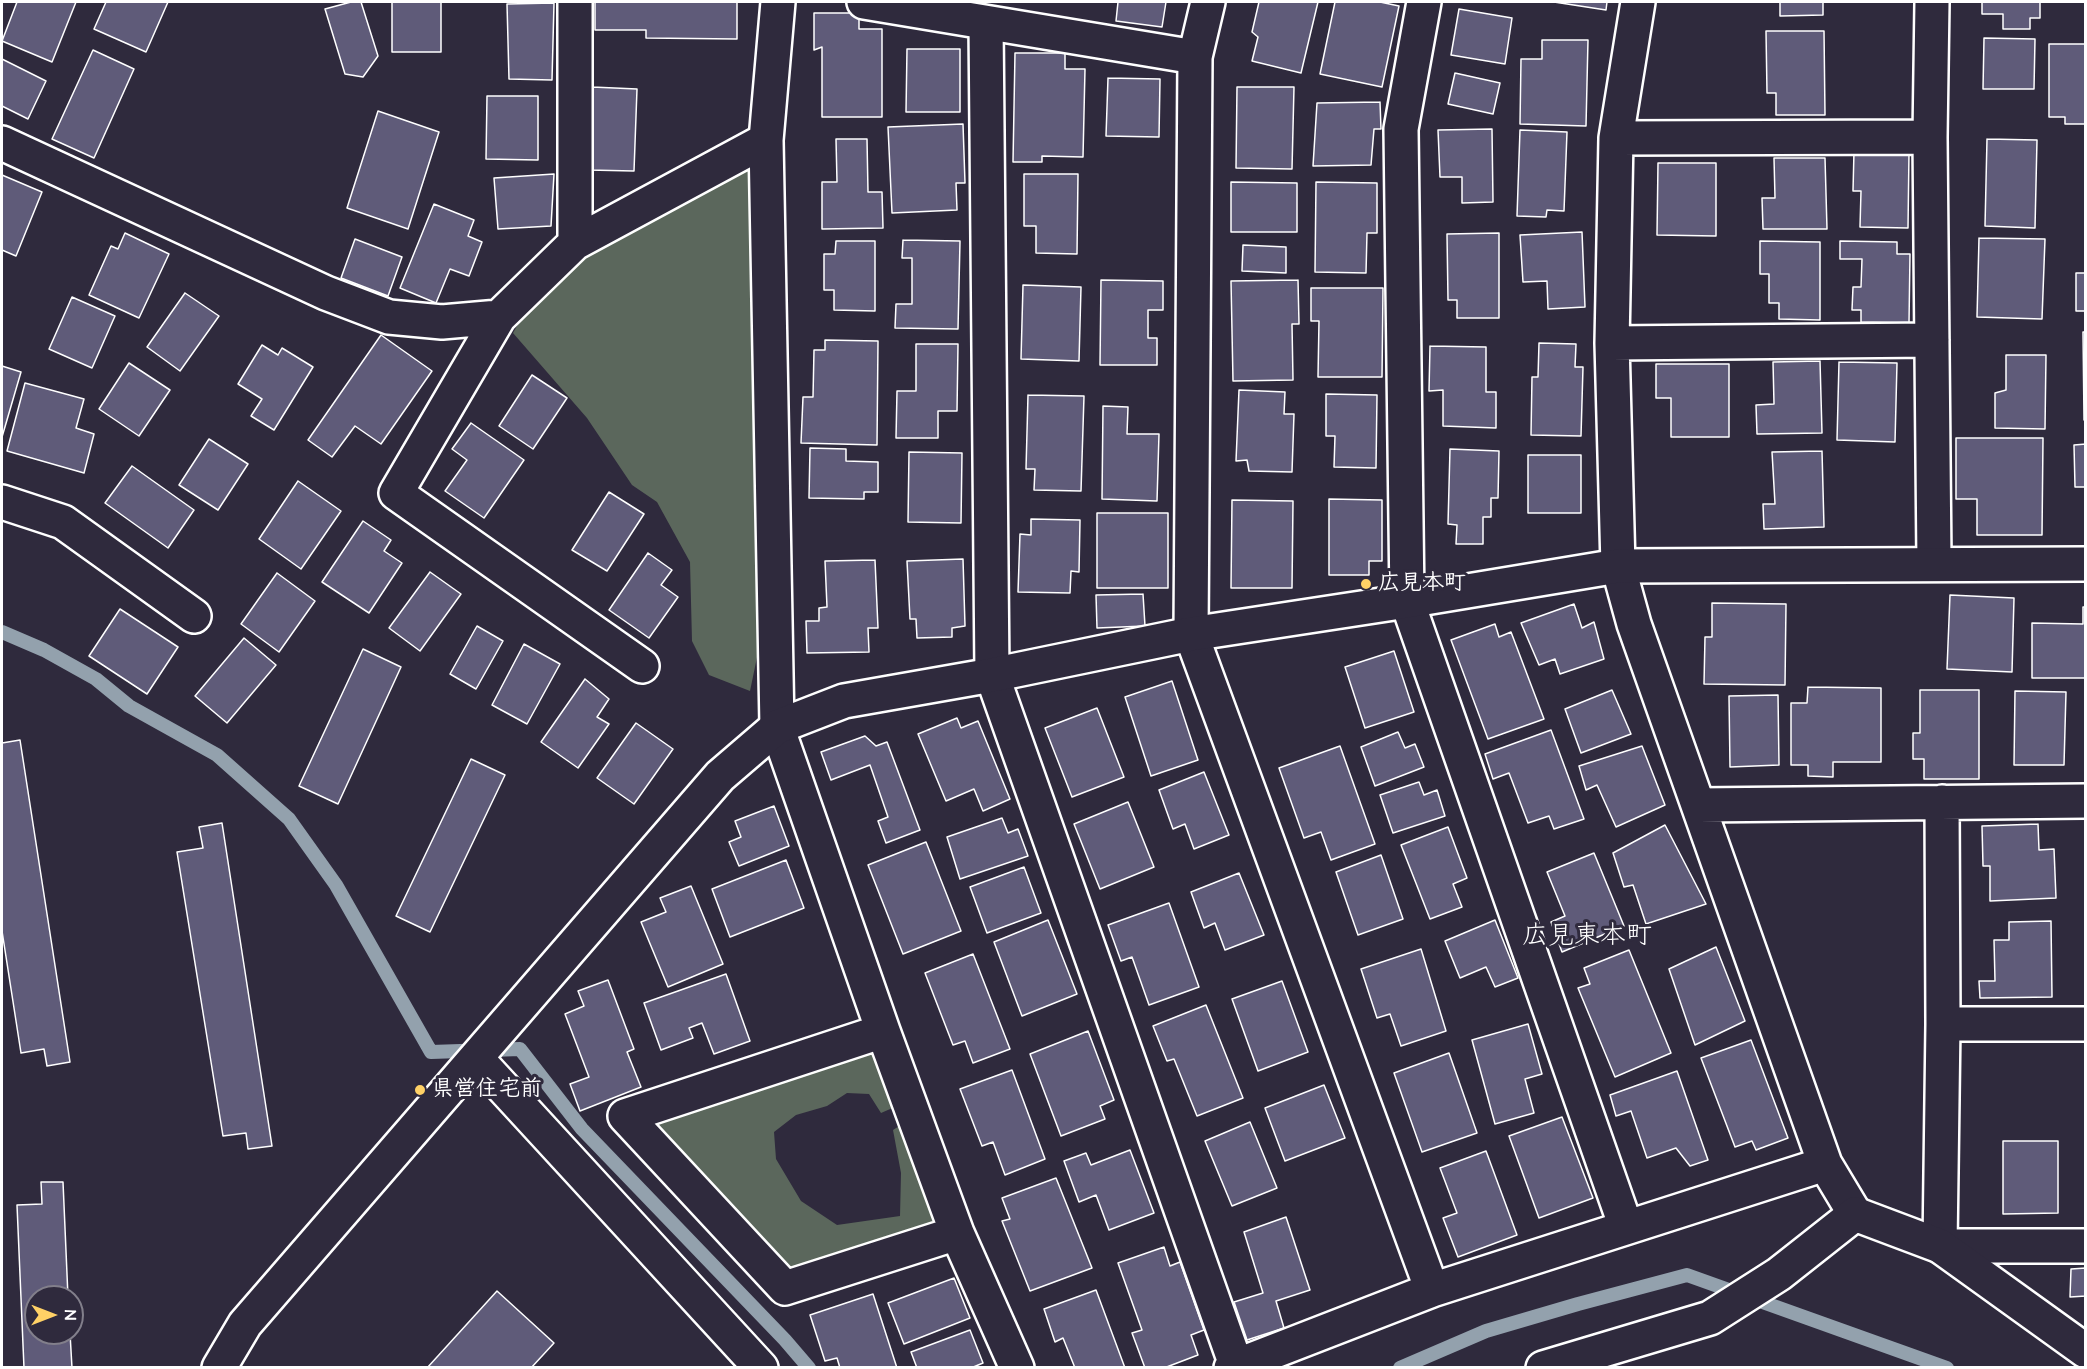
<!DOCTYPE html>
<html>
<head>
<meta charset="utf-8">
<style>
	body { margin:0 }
	#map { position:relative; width:2087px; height:1369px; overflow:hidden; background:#2f2a3d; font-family:"Architects Daughter",sans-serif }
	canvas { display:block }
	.frame { position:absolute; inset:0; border:3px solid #fff; pointer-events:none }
	.north { position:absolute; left:24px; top:1285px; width:60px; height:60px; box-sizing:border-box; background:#2f2a3d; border:2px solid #827f8b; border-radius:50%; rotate:90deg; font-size:16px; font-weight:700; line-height:24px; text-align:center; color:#fff }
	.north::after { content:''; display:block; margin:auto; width:21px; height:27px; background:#ffd166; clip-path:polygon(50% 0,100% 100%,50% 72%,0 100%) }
</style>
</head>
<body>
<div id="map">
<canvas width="2087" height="1369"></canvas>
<div class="frame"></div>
<div class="north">N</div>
</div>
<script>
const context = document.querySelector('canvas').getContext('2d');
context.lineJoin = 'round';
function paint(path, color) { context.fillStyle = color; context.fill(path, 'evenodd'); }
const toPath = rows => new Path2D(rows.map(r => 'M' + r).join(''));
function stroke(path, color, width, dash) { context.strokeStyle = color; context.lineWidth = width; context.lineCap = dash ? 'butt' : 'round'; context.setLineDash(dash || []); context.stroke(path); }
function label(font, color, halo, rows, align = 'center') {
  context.font = font + ' "Architects Daughter","Klee One",sans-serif'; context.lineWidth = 6; context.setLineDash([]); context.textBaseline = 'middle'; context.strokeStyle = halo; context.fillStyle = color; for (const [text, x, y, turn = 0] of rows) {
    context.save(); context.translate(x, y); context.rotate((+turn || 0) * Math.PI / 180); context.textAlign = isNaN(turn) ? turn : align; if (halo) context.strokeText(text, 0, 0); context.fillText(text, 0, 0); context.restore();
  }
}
const green = toPath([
	[755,157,761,638,750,691,709,675,692,641,690,562,657,502,632,485,587,418,513,333,540,285],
	[878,1042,904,1103,881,1113,869,1094,847,1093,827,1106,796,1115,774,1132,776,1159,801,1201,837,1225,900,1216,901,1173,893,1130,907,1121,951,1229,790,1275,644,1126]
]);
const stream = toPath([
	[2,632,44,650,96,679,129,706,217,755,289,819,336,885,431,1052,520,1049,582,1129,785,1340,809,1368],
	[1400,1368,1486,1331,1578,1304,1687,1275,1947,1368]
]);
const building = toPath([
	[17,2,76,2,52,62,2,41,17,2],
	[106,2,168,2,146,52,94,29,106,2],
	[351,2,361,2,378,56,363,77,345,74,325,9,351,2],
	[392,2,441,2,441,52,392,52,392,2],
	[595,2,737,2,737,39,646,38,646,30,595,30,595,2],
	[1118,2,1166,2,1162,27,1116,21,1118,2],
	[1259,2,1318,2,1301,73,1252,61,1258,37,1252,32,1259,2],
	[1335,2,1380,2,1399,6,1382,87,1320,74,1335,2],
	[1554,2,1607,2,1606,10,1554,2],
	[1780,2,1823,2,1823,15,1780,16,1780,2],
	[1982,2,2040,2,2040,18,2030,18,2030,29,2003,29,2003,14,1982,14,1982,2],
	[554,3,552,80,509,79,507,4,554,3],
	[1459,9,1512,18,1505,64,1451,55,1459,9],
	[814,13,859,13,859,29,882,29,882,117,822,117,822,47,814,50,814,13],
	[1766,31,1824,31,1825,115,1776,115,1776,93,1767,93,1766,31],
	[1984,38,2035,39,2034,89,1983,89,1984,38],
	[1542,40,1588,40,1586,126,1520,124,1521,59,1542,59,1542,40],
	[2049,44,2086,44,2086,124,2065,124,2065,117,2049,117,2049,44],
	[907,49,960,49,960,112,906,112,907,49],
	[93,50,134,69,94,158,52,139,93,50],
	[1015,53,1065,53,1065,69,1085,69,1083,157,1042,156,1042,162,1013,162,1015,53],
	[2,59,46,81,28,119,2,106,2,59],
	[1455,73,1500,83,1493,114,1448,104,1455,73],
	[1108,78,1160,79,1159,137,1106,136,1108,78],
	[592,87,637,89,634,171,588,170,592,87],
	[1237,87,1294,87,1292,169,1236,168,1237,87],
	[487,96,538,96,538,160,486,159,487,96],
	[1380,102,1381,129,1374,129,1371,165,1313,166,1317,103,1380,102],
	[378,111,439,132,408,229,347,208,378,111],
	[963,124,965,183,956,183,957,210,892,213,888,127,963,124],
	[1492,129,1493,202,1462,203,1462,177,1440,177,1438,130,1492,129],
	[1520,130,1567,132,1564,211,1547,210,1546,217,1517,216,1520,130],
	[836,139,867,139,868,192,882,192,883,228,822,229,822,182,837,182,836,139],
	[1987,139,2037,140,2035,228,1985,226,1987,139],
	[1854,151,1909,152,1908,228,1860,227,1861,191,1853,191,1854,151],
	[1774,158,1825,158,1827,229,1763,229,1762,198,1775,198,1774,158],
	[1658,163,1716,163,1716,236,1657,235,1658,163],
	[554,174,551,226,498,229,494,178,554,174],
	[1024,174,1078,174,1077,254,1036,253,1036,226,1024,226,1024,174],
	[2,175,42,192,16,256,2,250,2,175],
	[1231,182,1297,183,1297,232,1231,232,1231,182],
	[1316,182,1377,183,1377,233,1367,233,1366,273,1315,272,1316,182],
	[434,204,474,220,468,236,482,242,469,276,450,269,436,303,400,288,434,204],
	[1582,232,1585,307,1548,309,1547,281,1523,282,1520,235,1582,232],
	[125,233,169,254,139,318,89,295,111,246,118,249,125,233],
	[1499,233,1499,318,1457,318,1457,300,1448,300,1447,234,1499,233],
	[1979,238,2045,239,2042,319,1977,317,1979,238],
	[355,239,402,257,388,296,341,278,355,239],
	[903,240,960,241,958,329,895,328,896,304,912,304,912,258,902,258,903,240],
	[836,241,875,241,875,311,834,310,834,290,824,290,824,254,835,254,836,241],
	[1760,241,1820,242,1820,320,1779,319,1779,303,1769,303,1769,274,1760,274,1760,241],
	[1840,241,1897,242,1897,254,1910,254,1909,323,1861,322,1861,310,1852,310,1853,287,1861,287,1862,259,1840,259,1840,241],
	[1243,245,1286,247,1286,273,1242,271,1243,245],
	[2076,273,2086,273,2086,311,2076,311,2076,273],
	[1101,280,1163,281,1163,310,1148,310,1148,338,1157,338,1157,365,1100,365,1101,280],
	[1298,280,1299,324,1292,324,1293,380,1233,381,1231,281,1298,280],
	[1023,285,1081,287,1079,361,1021,359,1023,285],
	[1311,288,1383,288,1382,377,1318,377,1319,321,1311,321,1311,288],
	[185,293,219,316,180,371,147,347,185,293],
	[72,297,115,316,92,368,49,349,72,297],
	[2083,332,2086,332,2086,420,2084,420,2083,332],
	[381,335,432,371,381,444,355,426,332,457,308,440,381,335],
	[825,340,878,341,877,445,801,443,803,397,813,397,814,350,825,350,825,340],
	[1539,343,1576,344,1575,367,1583,367,1581,436,1531,435,1532,377,1538,377,1539,343],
	[916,344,958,344,957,411,938,411,938,438,896,438,897,391,916,391,916,344],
	[262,345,278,355,282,348,313,367,274,430,251,416,262,399,238,384,262,345],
	[1430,346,1486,347,1486,392,1496,392,1496,428,1443,426,1443,390,1429,391,1430,346],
	[2006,355,2046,355,2045,429,1995,428,1995,393,2006,390,2006,355],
	[1820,361,1822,433,1757,434,1756,405,1774,404,1773,362,1820,361],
	[1839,362,1897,363,1895,442,1837,440,1839,362],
	[129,363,170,390,139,436,99,409,129,363],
	[1656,364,1729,364,1729,437,1671,437,1671,398,1656,398,1656,364],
	[2,366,21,372,2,437,2,366],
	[532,375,567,398,533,449,499,426,532,375],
	[25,383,84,399,76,428,94,434,84,473,7,451,25,383],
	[1239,390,1285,392,1284,414,1294,414,1292,472,1249,471,1247,460,1236,461,1239,390],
	[1326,394,1377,395,1376,468,1334,467,1335,436,1326,436,1326,394],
	[1028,395,1084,396,1081,491,1034,490,1035,469,1026,469,1028,395],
	[1103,406,1128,407,1127,434,1159,434,1157,501,1102,499,1103,406],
	[471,423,524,460,484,518,445,491,467,460,452,449,471,423],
	[1956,438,2043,438,2042,535,1977,535,1977,499,1956,499,1956,438],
	[209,439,248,464,218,510,179,485,209,439],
	[2086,444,2086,487,2075,487,2074,445,2086,444],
	[810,448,846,449,846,461,878,462,878,492,864,492,864,499,809,498,810,448],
	[1450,449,1499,451,1498,498,1491,498,1491,517,1483,517,1483,544,1456,544,1457,525,1448,524,1450,449],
	[1822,451,1824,527,1764,529,1763,504,1775,504,1772,452,1822,451],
	[909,452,962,453,961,523,908,522,909,452],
	[1528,455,1581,455,1581,513,1528,513,1528,455],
	[132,466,194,510,168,548,105,503,132,466],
	[298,481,341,511,301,569,259,539,298,481],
	[609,492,644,514,607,571,572,550,609,492],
	[1329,499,1382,500,1382,561,1369,561,1369,575,1329,575,1329,499],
	[1232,500,1293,501,1292,588,1231,588,1232,500],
	[1097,513,1168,513,1168,588,1097,588,1097,513],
	[1031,519,1080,520,1079,572,1071,571,1070,593,1018,592,1020,534,1031,535,1031,519],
	[363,521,391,540,384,551,402,563,369,613,322,582,363,521],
	[648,553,672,570,661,585,678,597,649,638,609,610,648,553],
	[963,559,965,626,952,628,952,637,917,638,916,619,910,619,907,561,963,559],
	[875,560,878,628,868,628,869,652,807,653,806,621,819,621,819,608,827,607,825,561,875,560],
	[430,572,461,594,420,651,389,628,430,572],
	[277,573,315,601,279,652,241,624,277,573],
	[1143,594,1145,626,1097,628,1096,595,1143,594],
	[1950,595,2014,598,2012,672,1947,669,1950,595],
	[1712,603,1786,604,1785,685,1704,684,1705,637,1712,637,1712,603],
	[1574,604,1582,628,1594,622,1604,659,1560,674,1555,659,1539,665,1521,623,1574,604],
	[2083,607,2086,607,2086,678,2032,678,2032,623,2083,624,2083,607],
	[120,609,178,647,147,694,89,656,120,609],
	[1495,624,1499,637,1511,632,1544,719,1488,739,1451,640,1495,624],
	[477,626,503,641,476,689,450,674,477,626],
	[244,638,276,665,227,723,195,696,244,638],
	[524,644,560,664,527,724,492,705,524,644],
	[363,649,401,667,338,804,299,786,363,649],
	[1394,651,1414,712,1365,728,1345,667,1394,651],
	[585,679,609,699,597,717,609,724,578,768,541,742,585,679],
	[1172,681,1198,760,1151,776,1125,697,1172,681],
	[1808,687,1881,688,1881,762,1833,762,1833,777,1808,776,1808,765,1791,765,1791,703,1807,703,1808,687],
	[1612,690,1631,734,1581,753,1565,709,1612,690],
	[1920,690,1979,690,1979,779,1924,779,1924,759,1913,759,1913,733,1920,733,1920,690],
	[2015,691,2066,692,2064,765,2014,765,2015,691],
	[1778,695,1779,765,1730,767,1729,696,1778,695],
	[1097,708,1124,777,1072,797,1045,728,1097,708],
	[957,718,961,728,978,721,1010,799,983,811,974,789,946,801,918,734,957,718],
	[636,723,673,749,634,804,597,778,636,723],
	[1551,730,1584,819,1554,829,1549,816,1528,823,1509,773,1493,779,1485,754,1551,730],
	[1398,732,1405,748,1415,744,1424,767,1375,786,1361,747,1398,732],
	[865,736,876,746,887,742,920,830,886,843,878,821,888,817,870,765,831,780,821,752,865,736],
	[20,740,70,1062,47,1066,44,1049,21,1053,2,931,2,743,20,740],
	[1340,746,1375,844,1331,860,1321,832,1304,838,1279,768,1340,746],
	[1642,746,1665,805,1616,827,1597,785,1586,790,1579,766,1642,746],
	[471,759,505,775,430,932,396,916,471,759],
	[1204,772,1229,835,1194,849,1185,824,1173,829,1159,790,1204,772],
	[1419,782,1424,795,1437,790,1445,816,1393,833,1380,795,1419,782],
	[1128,802,1154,867,1100,889,1074,824,1128,802],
	[774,806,789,846,739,866,729,842,741,837,735,821,774,806],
	[1002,818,1008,833,1018,829,1028,856,960,879,947,837,1002,818],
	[222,823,272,1146,248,1149,246,1133,223,1136,177,852,203,848,199,827,222,823],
	[2038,824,2039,850,2054,849,2056,898,1990,901,1990,866,1983,866,1982,826,2038,824],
	[1665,825,1706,904,1646,924,1633,885,1624,887,1613,853,1665,825],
	[1448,827,1467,878,1453,884,1462,907,1430,919,1401,845,1448,827],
	[926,842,961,931,903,954,868,865,926,842],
	[1594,853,1624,926,1562,952,1551,922,1565,916,1547,872,1594,853],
	[1381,855,1403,919,1358,935,1336,872,1381,855],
	[786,860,804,908,730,937,712,889,786,860],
	[1024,867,1041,913,987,933,970,887,1024,867],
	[1239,873,1264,935,1225,950,1215,923,1204,928,1191,892,1239,873],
	[691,886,723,964,668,987,641,922,666,912,660,898,691,886],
	[1169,903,1199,987,1149,1005,1132,957,1121,961,1108,925,1169,903],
	[1048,920,1077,994,1022,1016,994,942,1048,920],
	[1495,920,1518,978,1495,987,1486,967,1460,978,1445,941,1495,920],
	[2051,921,2052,997,1980,998,1979,981,1995,981,1994,940,2009,940,2009,922,2051,921],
	[1716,947,1745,1021,1695,1045,1669,969,1716,947],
	[1421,949,1446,1031,1401,1046,1390,1014,1377,1018,1361,969,1421,949],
	[1629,950,1671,1053,1615,1077,1578,988,1590,984,1584,968,1629,950],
	[973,954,1010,1049,973,1063,965,1041,953,1045,925,973,973,954],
	[726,974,750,1041,714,1054,702,1023,689,1028,693,1038,661,1050,644,1003,726,974],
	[608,980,634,1049,627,1052,641,1087,580,1111,570,1084,589,1077,565,1014,584,1006,578,991,608,980],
	[1282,981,1308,1052,1258,1071,1232,999,1282,981],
	[1206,1005,1243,1098,1197,1116,1174,1059,1167,1061,1153,1026,1206,1005],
	[1528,1024,1542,1074,1525,1079,1534,1113,1495,1124,1472,1040,1528,1024],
	[1088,1031,1114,1100,1100,1106,1105,1119,1061,1136,1030,1054,1088,1031],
	[1751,1040,1788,1138,1756,1150,1752,1141,1735,1147,1701,1058,1751,1040],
	[1449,1053,1477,1133,1422,1152,1394,1073,1449,1053],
	[1012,1070,1045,1159,1005,1175,993,1142,982,1146,960,1089,1012,1070],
	[1677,1071,1708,1160,1690,1166,1676,1148,1647,1158,1631,1111,1616,1116,1610,1095,1677,1071],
	[1324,1085,1345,1138,1285,1161,1265,1108,1324,1085],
	[1562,1117,1593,1198,1539,1218,1509,1136,1562,1117],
	[1250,1122,1277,1188,1232,1206,1205,1141,1250,1122],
	[2003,1141,2058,1141,2058,1213,2003,1214,2003,1141],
	[1130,1150,1154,1213,1109,1230,1096,1195,1079,1202,1064,1161,1086,1153,1091,1165,1130,1150],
	[1486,1151,1517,1235,1458,1257,1443,1218,1457,1213,1440,1168,1486,1151],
	[1056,1178,1092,1268,1030,1291,1002,1221,1010,1219,1002,1198,1056,1178],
	[41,1182,63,1182,68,1297,36,1297,36,1333,70,1333,72,1368,24,1368,17,1205,42,1204,41,1182],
	[1286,1217,1310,1290,1276,1301,1284,1328,1247,1340,1234,1302,1263,1293,1244,1232,1286,1217],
	[1164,1247,1170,1266,1180,1262,1204,1330,1191,1335,1198,1355,1164,1368,1145,1368,1132,1333,1142,1330,1118,1263,1164,1247],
	[2086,1268,2086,1296,2070,1297,2071,1269,2086,1268],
	[954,1278,970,1318,904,1344,888,1303,954,1278],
	[1096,1290,1125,1368,1075,1368,1063,1338,1055,1342,1044,1309,1096,1290],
	[497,1291,554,1343,531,1368,427,1368,497,1291],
	[873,1294,897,1368,840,1368,837,1358,825,1361,810,1315,873,1294],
	[970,1330,983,1363,971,1368,917,1368,911,1352,970,1330]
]);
const street = toPath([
	[575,2,575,243],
	[778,2,766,140,777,727,883,1031,957,1233,1017,1368],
	[864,2,1195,57],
	[1208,2,1195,57,1191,634,1432,1290],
	[1424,2,1401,129,1407,601,1626,1227],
	[1638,2,1616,138,1612,343,1618,566,1634,624,1825,1164,1855,1214],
	[1932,2,1930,137,1934,563],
	[986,23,992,675,1236,1365],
	[1616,138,1930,137],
	[2,143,326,293,389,317,442,322,499,317,575,243,766,140],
	[499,317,396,493,642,666],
	[1612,343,1932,340],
	[2,502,63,522,194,616],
	[1942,802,1943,1024,1940,1246,2086,1246],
	[1699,805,2086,801],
	[1943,1024,2086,1024],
	[883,1031,625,1116,785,1288,957,1233],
	[1231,1368,1432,1290,1825,1164]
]);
const secondary = toPath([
	[476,1058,761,1368],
	[219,1368,245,1324,720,776,777,727,844,701,992,675,1191,634,1407,601,1618,566,2086,564],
	[1543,1368,1710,1318,1779,1274,1855,1214,1940,1246,2086,1351]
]);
const markers = [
	[1366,584,6,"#ffd166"],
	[420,1090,6,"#ffd166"]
];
const poiNames = [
	["広見本町",1378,584],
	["県営住宅前",432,1090]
];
const quarterNames = [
	["広見東本町",1587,938]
];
paint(green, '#5b675c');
stroke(stream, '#93a1ad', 14);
paint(building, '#5f5b79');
stroke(building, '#fff', 1.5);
stroke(street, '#fff', 38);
stroke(secondary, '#fff', 38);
stroke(street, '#2f2a3d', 33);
stroke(secondary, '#2f2a3d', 33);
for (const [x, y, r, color] of markers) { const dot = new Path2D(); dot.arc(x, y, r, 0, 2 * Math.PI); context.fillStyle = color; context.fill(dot); stroke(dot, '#2f2a3d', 2); }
label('bold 22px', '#fff', '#2f2a3d', poiNames, 'left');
label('26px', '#fff', '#2f2a3d', quarterNames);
</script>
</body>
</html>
